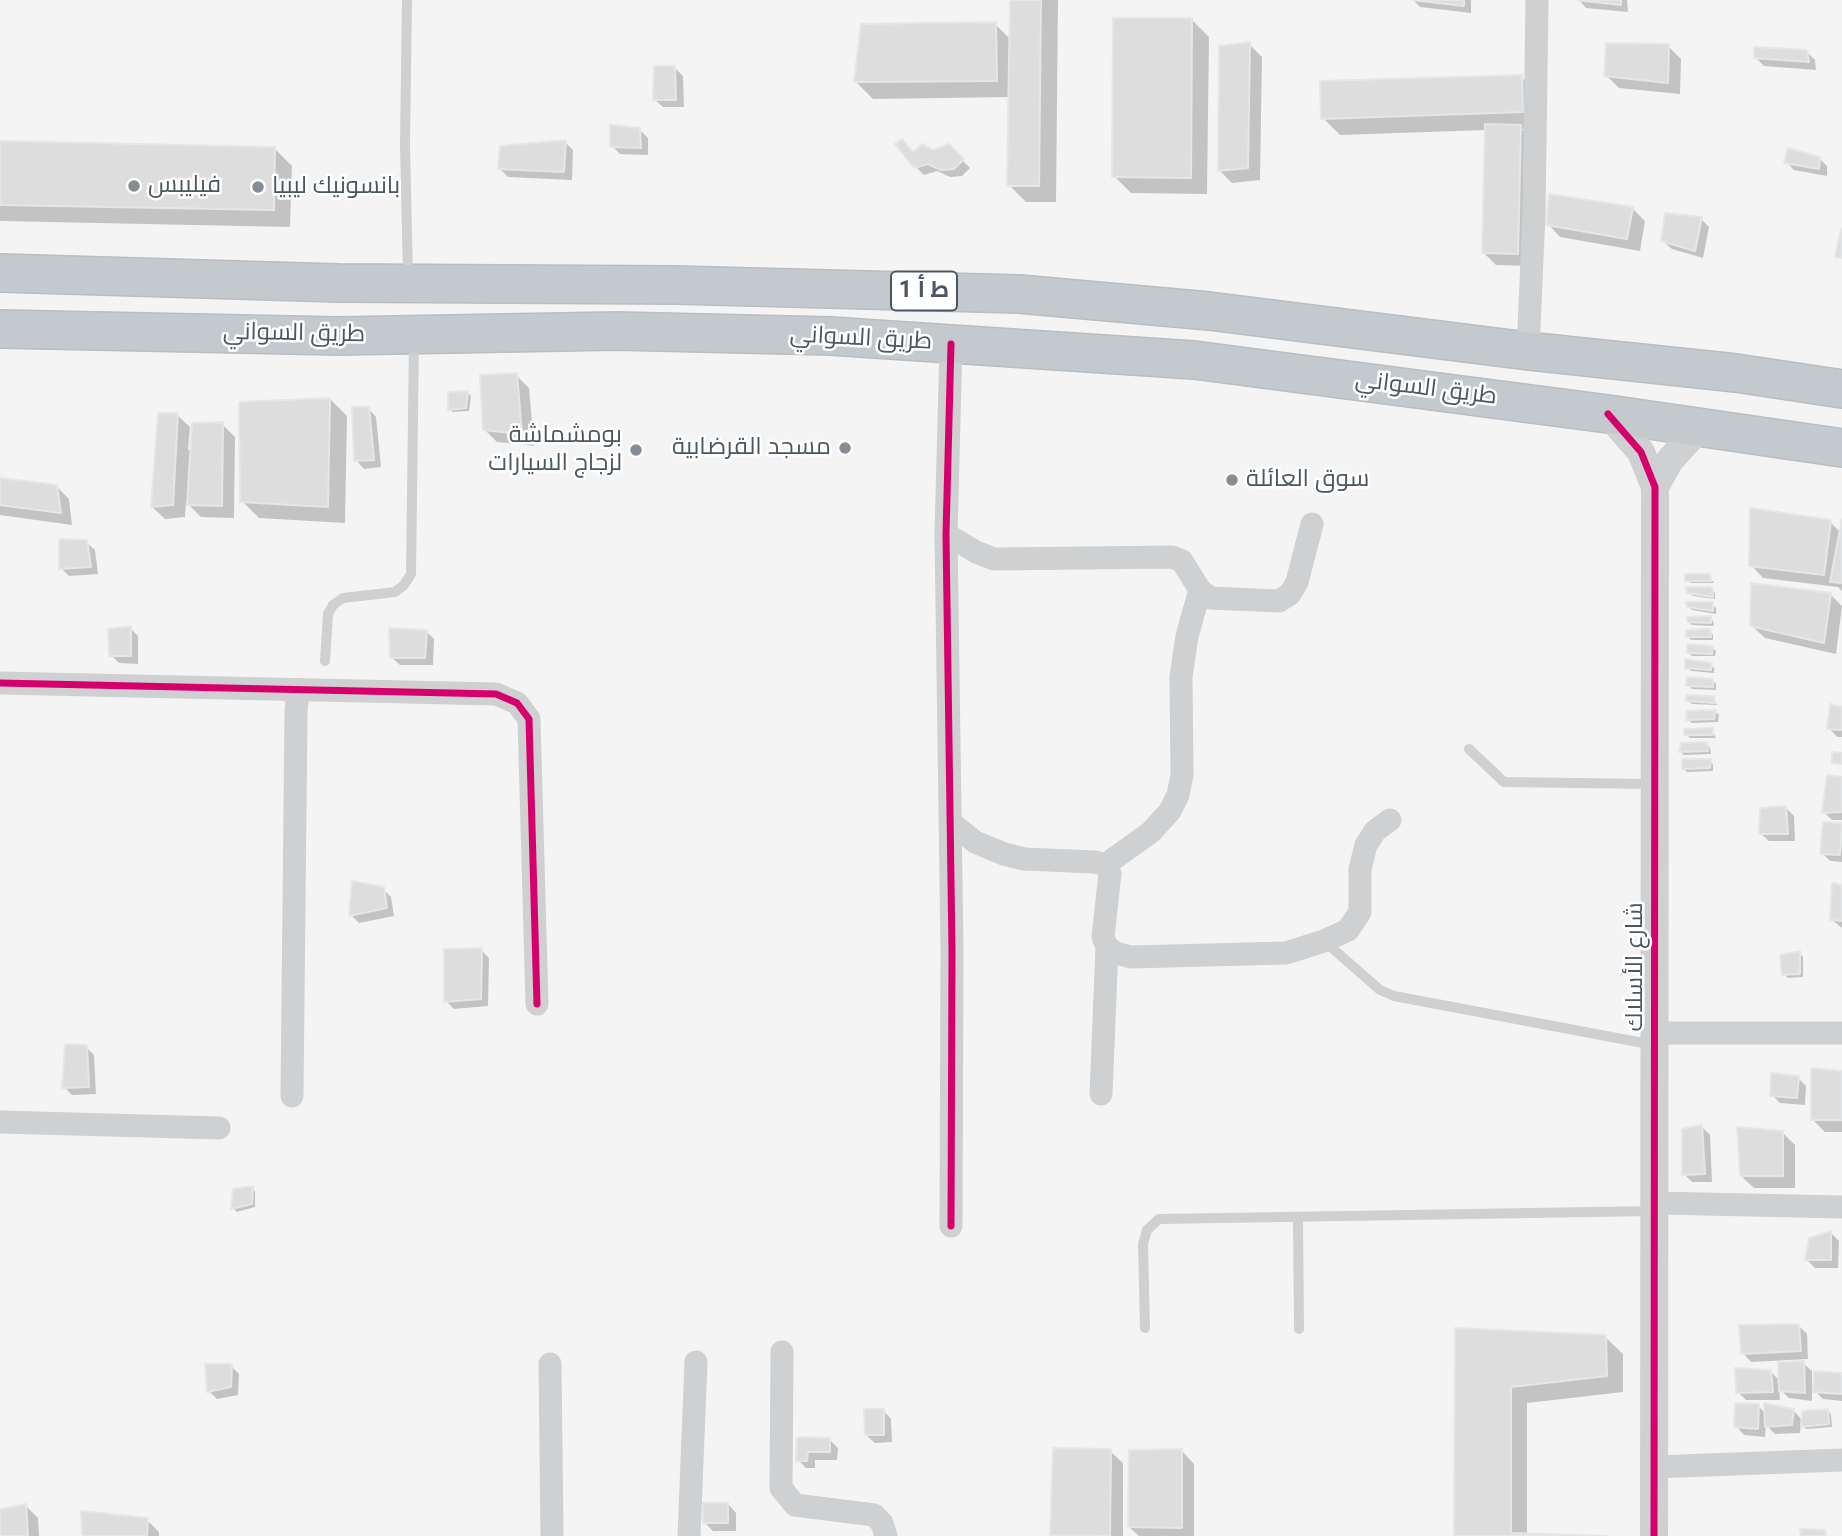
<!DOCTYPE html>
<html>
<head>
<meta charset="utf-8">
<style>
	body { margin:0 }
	canvas { display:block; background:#f4f4f4 }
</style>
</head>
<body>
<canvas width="1842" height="1536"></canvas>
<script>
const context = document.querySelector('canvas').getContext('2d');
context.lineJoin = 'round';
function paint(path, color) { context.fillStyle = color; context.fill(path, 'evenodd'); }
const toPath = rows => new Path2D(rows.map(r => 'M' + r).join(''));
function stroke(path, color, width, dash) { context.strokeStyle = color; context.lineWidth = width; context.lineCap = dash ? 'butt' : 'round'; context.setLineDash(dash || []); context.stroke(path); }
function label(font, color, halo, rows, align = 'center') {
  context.font = font + ' Roboto,Cairo,sans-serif'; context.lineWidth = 5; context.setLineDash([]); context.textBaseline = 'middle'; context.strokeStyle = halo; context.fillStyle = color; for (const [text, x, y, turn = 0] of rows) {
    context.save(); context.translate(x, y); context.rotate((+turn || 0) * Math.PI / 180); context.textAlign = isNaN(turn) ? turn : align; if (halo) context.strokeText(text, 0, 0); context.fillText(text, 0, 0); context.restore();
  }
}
const shadow = toPath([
	[1012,0,1058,0,1056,202,1026,202,1009,185,1010,97,873,99,856,82,995,24,1011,40],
	[1413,0,1471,0,1471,13,1420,7],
	[1579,0,1627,0,1628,12,1586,8],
	[1192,20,1209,37,1207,194,1131,193,1114,176],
	[1249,44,1262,57,1260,180,1232,183,1219,170],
	[1668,46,1681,59,1680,94,1619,88,1606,75],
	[1807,52,1815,60,1816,70,1764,66,1756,58],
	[675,68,683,76,684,107,663,107,654,99],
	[1521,77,1538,94,1539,129,1522,129,1532,140,1530,266,1496,265,1484,253,1486,130,1340,135,1323,118],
	[639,129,648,138,648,155,620,154,612,146],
	[565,142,573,150,572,180,508,177,500,169],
	[0,143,275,149,292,166,290,227,0,221],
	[948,146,970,168,962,176,950,177,937,171,924,175,915,166,933,151],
	[1819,158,1827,166,1827,176,1794,170,1786,162],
	[1632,208,1645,221,1640,251,1560,237,1548,224],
	[1701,219,1709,227,1703,258,1672,249,1663,241],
	[516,375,529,388,534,446,497,442,484,429],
	[467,392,471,396,469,411,453,412,450,409],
	[330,399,347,416,345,523,259,518,242,501],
	[368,408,376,417,381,467,364,469,356,460],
	[177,415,190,427,188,450,192,450,222,424,235,437,234,518,201,517,186,502,185,517,165,519,152,507],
	[0,480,56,486,69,499,72,525,0,515],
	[1830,522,1841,533,1842,528,1842,591,1838,587,1763,578,1751,565],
	[86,542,95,550,98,574,69,576,61,568],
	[1709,576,1714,583,1691,583,1687,580],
	[1711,589,1715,593,1715,599,1693,596,1689,593],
	[1830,594,1842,606,1836,654,1765,638,1752,626],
	[1712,604,1716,608,1716,614,1692,610,1688,606],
	[1710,617,1713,621,1714,626,1692,625,1688,622],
	[130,628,138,636,138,664,119,663,111,655],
	[426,631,434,639,433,665,400,665,391,657],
	[1710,631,1713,635,1713,640,1691,640,1687,636],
	[1712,647,1716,651,1715,656,1692,656,1688,652],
	[1711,665,1714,668,1714,673,1691,671,1687,667],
	[1712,680,1716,684,1716,690,1692,689,1688,685],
	[1713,698,1717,705,1692,704,1688,701],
	[1842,709,1842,737,1837,737,1829,728],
	[1716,712,1719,715,1718,722,1692,723,1688,720,1688,713],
	[1712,730,1716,738,1690,738,1686,734],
	[1707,744,1710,748,1711,754,1684,755,1681,752],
	[1710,761,1713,764,1713,771,1687,772,1683,768],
	[1842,779,1842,820,1832,820,1824,812],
	[1786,808,1794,816,1795,841,1769,841,1760,833],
	[1824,823,1842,824,1842,862,1830,861,1822,853],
	[1842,887,1842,928,1832,920],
	[383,889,391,897,394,916,359,923,351,915],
	[481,950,489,958,488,1006,454,1009,446,1001],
	[1799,953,1803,957,1803,977,1788,978,1784,974],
	[86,1047,94,1055,96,1094,72,1095,64,1087],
	[1842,1073,1842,1132,1825,1132,1812,1119],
	[1798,1078,1806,1086,1805,1105,1780,1103,1772,1095],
	[1702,1127,1710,1135,1712,1182,1692,1182,1684,1174],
	[1782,1132,1795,1145,1795,1188,1754,1188,1741,1176],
	[252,1188,255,1191,255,1207,237,1212,233,1208],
	[1831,1233,1839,1241,1838,1268,1815,1268,1807,1260],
	[1799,1326,1807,1334,1808,1359,1751,1362,1743,1353],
	[1457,1330,1605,1337,1623,1354,1623,1392,1527,1403,1527,1535,1560,1536,1455,1536],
	[1803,1363,1812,1371,1812,1387,1842,1375,1842,1401,1823,1399,1812,1388,1812,1401,1789,1398,1779,1388,1780,1400,1746,1400,1738,1392,1771,1372,1781,1382],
	[231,1366,239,1374,238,1395,217,1399,209,1391],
	[1758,1406,1766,1414,1793,1410,1803,1421,1828,1411,1831,1414,1832,1427,1806,1429,1801,1424,1800,1433,1775,1434,1766,1425,1765,1437,1744,1435,1736,1426],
	[883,1410,891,1419,892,1442,875,1443,866,1435],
	[798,1439,829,1439,838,1448,837,1460,815,1460,815,1468,806,1468,798,1460],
	[1110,1451,1123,1463,1123,1536,1054,1536,1052,1534],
	[1182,1451,1194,1464,1194,1536,1139,1536,1129,1527],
	[728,1504,736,1513,736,1531,713,1531,705,1523],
	[26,1506,38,1518,39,1536,0,1536,0,1511],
	[147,1520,159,1532,159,1536,83,1536]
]);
const building = toPath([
	[1010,0,1041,0,1039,186,1007,186,1010,0],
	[1412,0,1464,0,1464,6,1412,0],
	[1576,0,1621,0,1621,5,1576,0],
	[1113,18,1192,18,1191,178,1112,177,1113,18],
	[996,22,997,81,854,82,861,24,996,22],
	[1250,42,1248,168,1218,171,1219,46,1250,42],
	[1606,43,1669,44,1668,83,1604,76,1606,43],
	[1754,47,1807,50,1809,62,1754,58,1754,47],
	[654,66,675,66,676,100,653,100,654,66],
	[1522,75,1523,112,1321,119,1320,81,1522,75],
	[1485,124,1521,125,1518,254,1482,253,1485,124],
	[610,125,640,128,641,148,610,147,610,125],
	[902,139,913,152,922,144,933,150,949,144,964,159,954,169,941,170,928,164,914,168,895,144,902,139],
	[566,140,564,172,498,169,500,146,566,140],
	[0,141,275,147,274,210,0,205,0,141],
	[1788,148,1820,157,1819,169,1784,163,1788,148],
	[1549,194,1633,207,1627,239,1546,225,1549,194],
	[1665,213,1702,217,1695,251,1661,241,1665,213],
	[1841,229,1842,230,1842,258,1835,257,1841,229],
	[517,373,522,434,483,430,480,375,517,373],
	[468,391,466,408,448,410,448,392,468,391],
	[330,398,328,507,240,502,239,402,330,398],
	[352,407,369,407,374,460,354,461,352,407],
	[158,413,178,413,173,505,151,507,158,413],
	[223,422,222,506,187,505,192,423,223,422],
	[0,478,57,485,61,513,0,505,0,478],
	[1750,508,1831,520,1824,575,1749,566,1750,508],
	[1842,519,1842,583,1830,582,1842,519],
	[59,539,87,540,91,567,59,569,59,539],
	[1685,574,1710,574,1711,581,1685,581,1685,574],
	[1751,583,1831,593,1824,643,1750,626,1751,583],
	[1686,587,1712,587,1713,597,1687,593,1686,587],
	[1686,602,1713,602,1713,611,1687,607,1686,602],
	[1711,616,1711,623,1687,622,1687,617,1711,616],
	[131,626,131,656,109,656,108,629,131,626],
	[389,628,427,630,425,658,390,658,389,628],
	[1710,629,1711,637,1686,637,1686,630,1710,629],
	[1687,644,1713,646,1712,654,1687,653,1687,644],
	[1685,659,1712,663,1711,670,1685,668,1685,659],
	[1687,677,1713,679,1713,687,1686,686,1687,677],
	[1686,695,1714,696,1715,703,1686,701,1686,695],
	[1830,704,1842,707,1842,730,1827,729,1830,704],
	[1716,710,1714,719,1686,720,1687,711,1716,710],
	[1713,728,1713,735,1684,735,1684,729,1713,728],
	[1707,742,1708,751,1679,752,1681,743,1707,742],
	[1832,752,1842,753,1842,764,1832,763,1832,752],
	[1682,759,1711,759,1710,768,1682,769,1682,759],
	[1827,775,1842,777,1842,812,1822,813,1827,775],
	[1786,806,1788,834,1759,834,1760,808,1786,806],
	[1823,822,1842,823,1840,855,1820,854,1823,822],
	[352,881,384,887,387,908,349,916,352,881],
	[1832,883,1842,885,1842,921,1830,920,1832,883],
	[482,948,481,999,444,1002,444,949,482,948],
	[1800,951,1800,974,1782,975,1780,955,1800,951],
	[65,1044,87,1045,89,1087,62,1088,65,1044],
	[1811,1068,1842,1071,1842,1120,1811,1120,1811,1068],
	[1771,1073,1799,1076,1797,1098,1770,1096,1771,1073],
	[1702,1125,1705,1174,1682,1175,1682,1129,1702,1125],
	[1737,1127,1783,1131,1783,1176,1740,1176,1737,1127],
	[253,1186,252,1204,231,1209,233,1189,253,1186],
	[1831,1231,1831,1260,1805,1260,1809,1238,1831,1231],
	[1799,1324,1801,1351,1741,1354,1739,1325,1799,1324],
	[1455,1328,1606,1335,1607,1376,1511,1387,1511,1533,1607,1536,1454,1536,1455,1328],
	[1804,1361,1805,1393,1779,1391,1778,1362,1804,1361],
	[205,1364,232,1364,231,1387,207,1392,205,1364],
	[1735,1368,1771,1370,1773,1392,1736,1393,1735,1368],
	[1814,1371,1842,1373,1842,1394,1813,1392,1814,1371],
	[1735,1403,1759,1404,1758,1429,1734,1427,1735,1403],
	[1764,1403,1794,1409,1792,1425,1765,1427,1764,1403],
	[864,1409,884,1409,884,1435,865,1435,864,1409],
	[1828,1409,1829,1424,1801,1427,1802,1411,1828,1409],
	[797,1437,830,1438,830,1452,808,1452,807,1461,796,1461,797,1437],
	[1053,1448,1111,1449,1110,1536,1050,1535,1053,1448],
	[1182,1449,1182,1528,1128,1527,1129,1450,1182,1449],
	[703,1503,728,1503,728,1523,703,1523,703,1503],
	[26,1504,28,1536,0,1536,0,1509,26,1504],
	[81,1511,148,1518,147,1536,82,1536,81,1511],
	[1800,1529,1825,1530,1826,1536,1801,1536,1800,1529]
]);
const service = toPath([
	[407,0,405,144,408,277],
	[325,661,328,614,333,605,343,598,395,592,404,585,411,574,414,338],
	[1469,749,1504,782,1652,784],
	[1324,941,1380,990,1394,996,1654,1045],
	[1298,1217,1299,1329],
	[1145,1328,1143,1244,1147,1230,1159,1219,1654,1211]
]);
const minor = toPath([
	[1528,351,1534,214,1537,0],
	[946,534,976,552,994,559,1172,557,1182,561,1200,590,1210,598,1279,601,1290,594,1297,582,1312,524],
	[0,683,496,694,517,703,529,719,537,1004],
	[950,822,975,842,1004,854,1024,859,1095,862,1105,865,1110,873,1103,937,1107,947,1116,953,1131,957,1286,953,1324,941,1348,930,1360,912,1360,869,1366,845,1375,831,1390,820],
	[1105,865,1151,832,1170,811,1178,795,1182,775,1181,677,1187,636,1200,590],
	[1655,1033,1842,1033],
	[1101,1094,1107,947],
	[292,1096,296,712,298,690],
	[0,1122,219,1128],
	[1656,1203,1842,1207],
	[951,1226,952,951,946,534,951,344],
	[782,1352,781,1488,795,1505,874,1515,882,1523,886,1536],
	[550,1364,552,1536],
	[1654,1467,1842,1460],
	[689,1536,696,1362]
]);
const tertiary = toPath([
	[1608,414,1641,452,1655,487,1654,1536],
	[1655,487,1670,460,1701,426]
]);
const trunk = toPath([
	[0,273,338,283,676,285,1019,294,1209,311,1528,351,1736,373,1842,389],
	[0,329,339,336,617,331,830,336,1194,360,1608,414,1842,448]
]);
const cycleway = toPath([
	[1608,414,1641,452,1655,487,1654,1536],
	[0,683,496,694,517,703,529,719,537,1004],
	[951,1226,952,951,946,534,951,344]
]);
const markers = [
	[134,186,7,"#868d94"],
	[258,187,7,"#868d94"],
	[845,448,7,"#868d94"],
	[636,450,7,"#868d94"],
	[1232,480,7,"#868d94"]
];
const shields = [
	[924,291,66]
];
const shieldNames = [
	["ط أ 1",924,291]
];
const poiNames = [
	["فيليبس",148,186],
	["بانسونيك ليبيا",272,187],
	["بومشماشة",622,436,"right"],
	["لزجاج السيارات",622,464,"right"],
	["مسجد القرضابية",831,448,"right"],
	["سوق العائلة",1246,480]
];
const streetNames = [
	["طريق السواني",294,334,1],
	["طريق السواني",861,339,3],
	["طريق السواني",1426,389,7],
	["شارع الأسلاك",1636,967,-90]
];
paint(shadow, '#0003');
paint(building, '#ddddde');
stroke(building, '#e5e6e7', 2);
stroke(trunk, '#b9bec3', 40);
stroke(service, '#ced0d2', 10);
stroke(minor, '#ced0d2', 23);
stroke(tertiary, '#ced0d2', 28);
stroke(trunk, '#c4c9cd', 37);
stroke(cycleway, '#d6006c', 7);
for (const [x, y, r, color] of markers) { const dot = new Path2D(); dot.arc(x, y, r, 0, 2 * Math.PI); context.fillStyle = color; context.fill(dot); stroke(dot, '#fff', 2.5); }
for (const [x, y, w] of shields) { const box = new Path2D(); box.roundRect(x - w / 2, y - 19.5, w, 39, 5); context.fillStyle = '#fff'; context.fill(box); stroke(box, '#4a5661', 2); }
label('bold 23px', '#4a5661', null, shieldNames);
label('24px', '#4a5661', '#fff', poiNames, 'left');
label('24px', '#4a5661', '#fff', streetNames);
</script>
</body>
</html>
